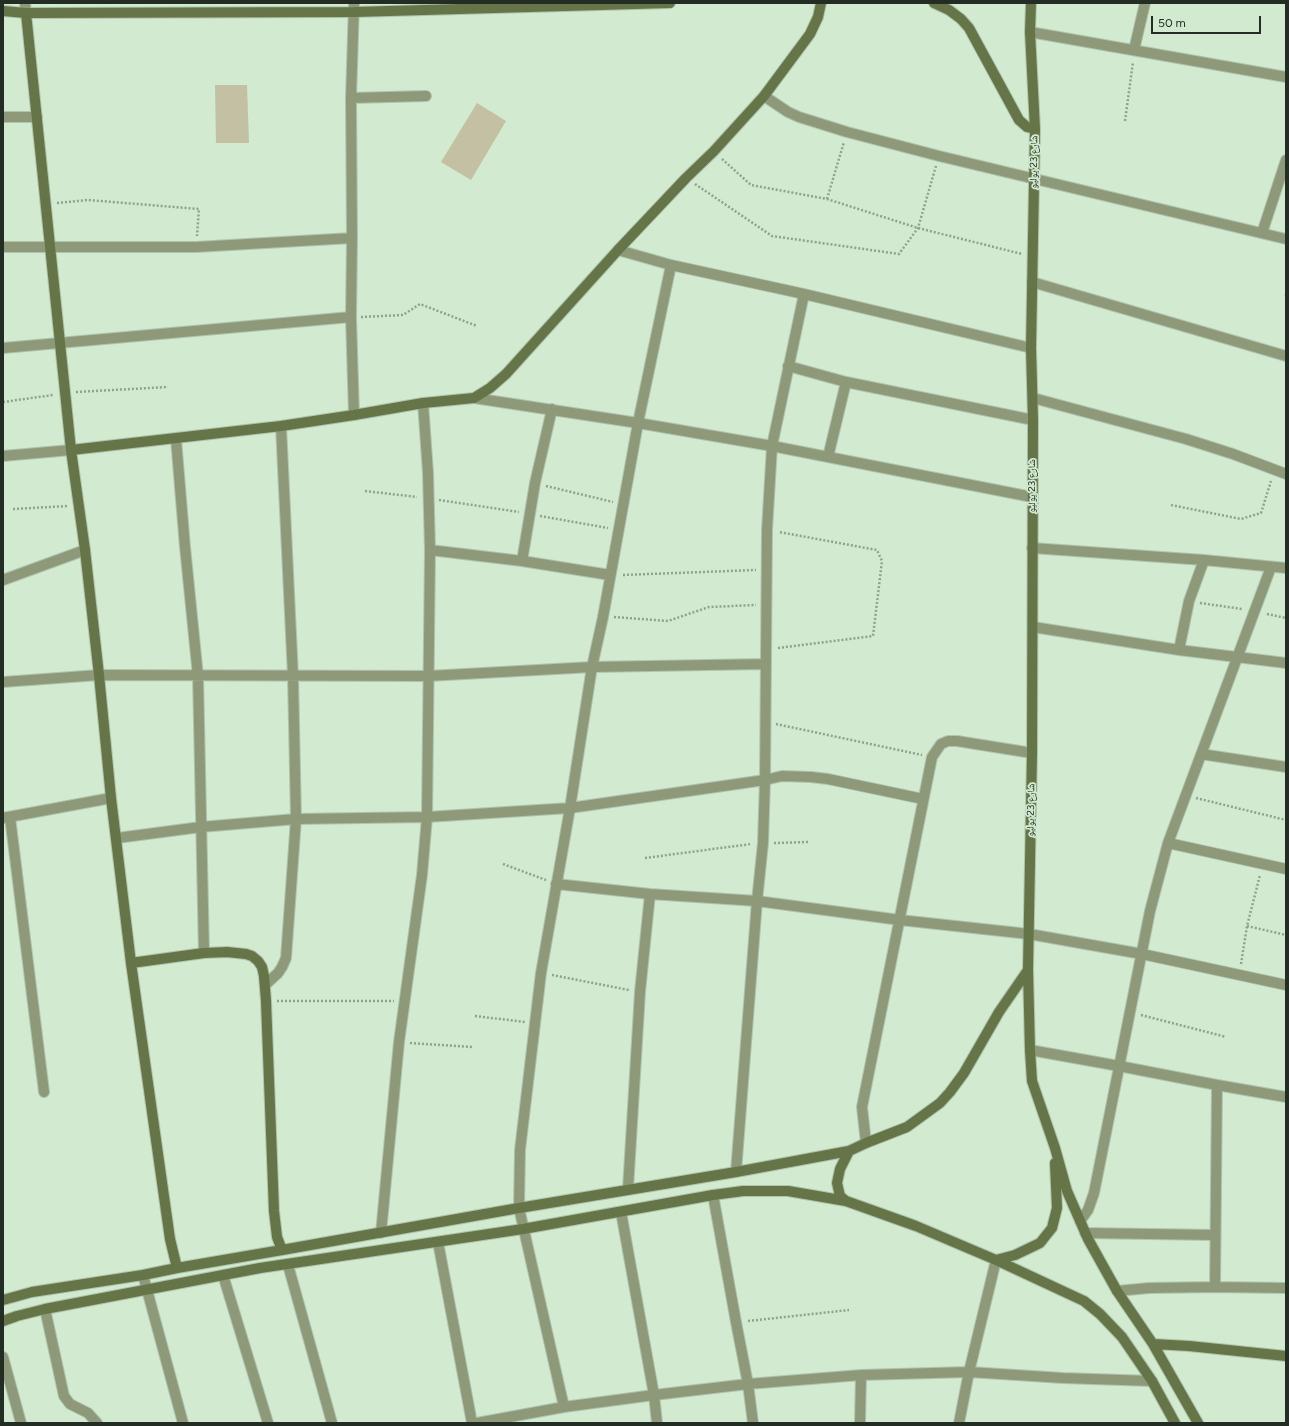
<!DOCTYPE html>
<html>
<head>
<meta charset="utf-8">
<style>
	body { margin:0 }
	#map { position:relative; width:1289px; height:1426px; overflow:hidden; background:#d1ead0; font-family:Figtree,sans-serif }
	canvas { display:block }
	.frame { position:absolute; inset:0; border:4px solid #232d23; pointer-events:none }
	.scale { position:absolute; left:1151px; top:16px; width:110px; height:18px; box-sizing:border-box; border:2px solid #232d23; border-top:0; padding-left:5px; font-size:12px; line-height:14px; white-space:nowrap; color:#232d23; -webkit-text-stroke:3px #d1ead0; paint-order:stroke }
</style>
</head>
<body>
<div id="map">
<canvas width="1289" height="1426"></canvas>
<div class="frame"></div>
<div class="scale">50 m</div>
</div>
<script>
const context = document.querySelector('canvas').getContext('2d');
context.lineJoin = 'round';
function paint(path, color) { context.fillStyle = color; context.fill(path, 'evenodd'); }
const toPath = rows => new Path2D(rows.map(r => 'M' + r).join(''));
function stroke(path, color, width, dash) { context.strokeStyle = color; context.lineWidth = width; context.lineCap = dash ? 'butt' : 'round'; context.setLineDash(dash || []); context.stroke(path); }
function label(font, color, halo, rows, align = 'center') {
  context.font = font + ' Figtree,"Noto Naskh Arabic",sans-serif'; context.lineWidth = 3.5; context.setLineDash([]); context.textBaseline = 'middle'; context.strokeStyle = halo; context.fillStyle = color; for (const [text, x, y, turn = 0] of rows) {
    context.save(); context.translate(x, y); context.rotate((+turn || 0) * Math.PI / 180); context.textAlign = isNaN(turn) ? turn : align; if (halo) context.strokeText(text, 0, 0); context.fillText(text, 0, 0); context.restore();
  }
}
const green = toPath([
	[215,85,247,85,249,143,216,143],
	[477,103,506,121,471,180,441,162]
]);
const path = toPath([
	[1125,121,1133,62],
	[722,159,751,185,827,199,918,228,1022,254],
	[695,184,772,236,899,254,918,228,936,166],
	[827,199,844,142],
	[57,203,88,200,199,209,197,236],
	[1286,294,1286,296],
	[361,317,403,315,420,304,477,326],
	[76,392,168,387],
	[3,402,53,395],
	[546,486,613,502],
	[365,491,417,497],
	[439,500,519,512],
	[1171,505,1241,519,1261,513,1271,481],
	[13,509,68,506],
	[540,516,608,528],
	[623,575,756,570],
	[1200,603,1242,609],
	[1267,614,1286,618],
	[614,617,668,621,709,607,756,605],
	[778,648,873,636,882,561,877,550,779,532],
	[776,724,922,755],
	[1196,798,1286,820],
	[774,843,808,842],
	[645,858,751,844],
	[503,864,546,880],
	[1247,926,1286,935],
	[1241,964,1247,926,1260,875],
	[552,975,629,990],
	[277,1001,394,1001],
	[1141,1015,1226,1037],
	[475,1016,525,1022],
	[410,1043,473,1047],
	[748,1321,849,1310]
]);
const street = toPath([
	[25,3,26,13],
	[1030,32,1286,77],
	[1134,50,1145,3],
	[764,96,788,112,799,117,847,132,939,156,1286,239],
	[351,98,426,96],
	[3,117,37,117],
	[1262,233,1286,160],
	[3,247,196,247,352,238],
	[618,250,671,265,804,294,1031,348],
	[1032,282,1286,356],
	[3,348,351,317],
	[788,366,846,382,1033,420],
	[474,398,638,423,772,446,1032,497],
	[1033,398,1186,439,1233,454,1286,474],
	[354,415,351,317,352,238,351,98,354,3],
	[176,439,185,547,198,676,204,953],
	[3,456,71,450],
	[828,457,846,382],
	[1032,548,1204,560,1286,568],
	[430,550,522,561,610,575],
	[522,561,535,483,552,409],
	[3,580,85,550],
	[1033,627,1179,650,1286,663],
	[1179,650,1189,601,1204,560],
	[3,682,99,675,428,676,592,667,766,664],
	[1201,754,1286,767],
	[10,817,44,1092],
	[3,818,111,798],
	[117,838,201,827,296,819,427,817,570,808,765,780,782,776,811,777,828,779,923,799],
	[1168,843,1286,869],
	[556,884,650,894,757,901,900,920,1029,934,1142,954,1286,985],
	[265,985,278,973,282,967,286,958,296,819,293,676,281,426],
	[1030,1050,1119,1066,1217,1085,1286,1097],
	[866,1143,862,1107,932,757,941,744,948,741,957,741,1032,753],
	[736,1172,757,901,763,843,765,780,767,530,772,446,804,294],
	[628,1189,640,992,650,894],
	[713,1195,736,1322,748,1384,753,1423],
	[621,1212,654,1395,657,1423],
	[1080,1221,1088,1210,1094,1193,1150,911,1168,843,1271,567],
	[381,1233,399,1042,422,875,427,817,430,550,428,473,423,403],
	[1085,1233,1215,1235],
	[438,1242,472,1423],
	[288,1265,332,1423],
	[143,1275,183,1423],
	[223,1275,268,1423],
	[1215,1287,1217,1085],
	[1117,1291,1149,1288,1215,1287,1286,1288],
	[45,1309,64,1396,70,1404,88,1413,97,1423],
	[3,1357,21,1423],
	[564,1407,519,1208,520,1150,541,973,570,808,592,667,603,617,638,423,671,265],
	[477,1423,564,1407,654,1395,748,1384,861,1375,969,1372,1063,1378,1152,1381],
	[860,1423,861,1375],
	[959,1423,969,1372,996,1260]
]);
const secondary = toPath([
	[934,3,949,10,961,19,969,28,1019,120,1027,127,1035,129],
	[1031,3,1030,32,1035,129,1031,348,1033,420,1032,753,1028,970,1030,1050,1032,1081,1055,1148,1067,1191,1088,1239,1117,1291,1153,1344,1198,1423],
	[3,11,26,13,354,12,670,3],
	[71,450,281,426,354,415,423,403,474,398,490,388,506,374,618,250,686,178,714,151,764,96,810,34,818,17,821,3],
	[131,963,204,953,227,952,246,954,252,956,258,961,262,967,264,976,266,1001,274,1211,277,1237,282,1250,519,1208,736,1172,849,1151,866,1143,907,1127,940,1103,950,1092,964,1073,999,1012,1028,970],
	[846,1201,840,1196,837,1183,840,1169,849,1151],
	[996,1260,1015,1255,1040,1243,1052,1228,1057,1208,1055,1163],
	[177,1268,282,1250],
	[3,1300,32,1292,143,1275,177,1268,170,1239,131,963,111,798,99,675,85,550,71,450,26,13],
	[3,1321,17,1316,45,1309,260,1268,523,1229,713,1195,743,1191,788,1191,846,1201,916,1226,996,1260,1084,1301,1100,1314,1122,1337,1152,1381,1175,1423],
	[1153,1344,1189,1346,1286,1356]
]);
const streetNames = [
	["شارع 23 يوليو",1034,162,-89],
	["شارع 23 يوليو",1032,486,-90],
	["شارع 23 يوليو",1031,810,-89]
];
paint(green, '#c3c0a4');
stroke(street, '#aec4ad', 12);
stroke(secondary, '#aec4ad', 12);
stroke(path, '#8fa28e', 2.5, [2, 2]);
stroke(street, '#8e997a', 10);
stroke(secondary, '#667547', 10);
label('10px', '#232d23', '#d1ead0', streetNames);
</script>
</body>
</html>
